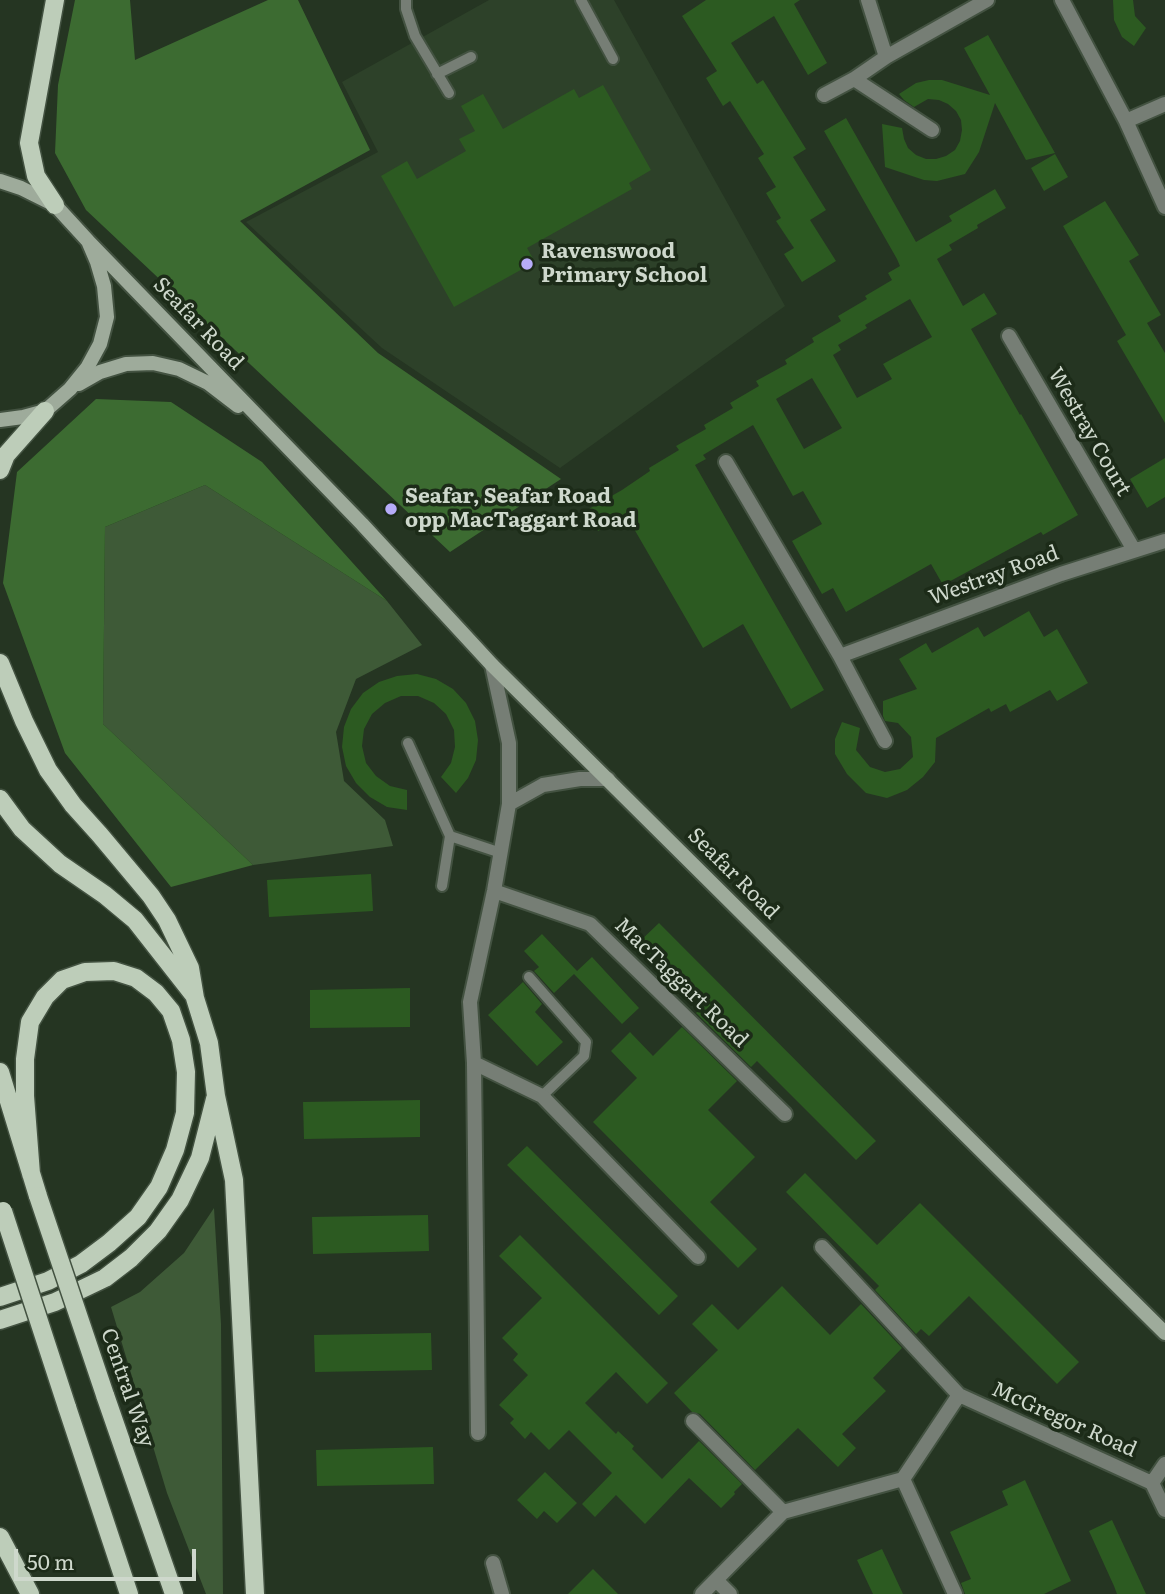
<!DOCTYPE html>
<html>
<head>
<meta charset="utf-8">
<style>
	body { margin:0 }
	#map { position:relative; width:1165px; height:1594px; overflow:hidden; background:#253522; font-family:Literata,serif }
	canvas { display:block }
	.scale { position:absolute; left:14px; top:1549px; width:182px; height:32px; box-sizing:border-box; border:4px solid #ced8cc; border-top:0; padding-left:9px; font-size:21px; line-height:24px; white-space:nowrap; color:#ced8cc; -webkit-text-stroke:5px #1c2b18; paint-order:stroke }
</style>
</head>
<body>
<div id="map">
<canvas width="1165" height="1594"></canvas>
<div class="scale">50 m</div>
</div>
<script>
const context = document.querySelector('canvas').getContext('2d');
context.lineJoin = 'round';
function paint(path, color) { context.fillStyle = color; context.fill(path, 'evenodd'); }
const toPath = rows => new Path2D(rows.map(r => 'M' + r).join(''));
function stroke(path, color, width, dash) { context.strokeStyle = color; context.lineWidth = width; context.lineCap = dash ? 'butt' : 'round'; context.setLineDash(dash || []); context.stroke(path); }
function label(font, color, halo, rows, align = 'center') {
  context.font = font + ' Literata,serif'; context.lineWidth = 7; context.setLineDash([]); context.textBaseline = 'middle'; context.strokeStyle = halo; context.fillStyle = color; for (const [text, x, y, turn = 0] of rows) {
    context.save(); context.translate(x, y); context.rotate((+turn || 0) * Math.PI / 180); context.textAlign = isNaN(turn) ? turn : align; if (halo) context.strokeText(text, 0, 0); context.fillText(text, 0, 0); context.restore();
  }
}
const built = toPath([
	[489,0,614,0,785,306,560,468,382,348,246,222,378,152,342,82]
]);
const green = toPath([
	[205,485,387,601,422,645,356,679,336,732,344,781,385,820,393,846,253,865,103,724,105,527],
	[214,1208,221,1324,223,1594,206,1594,167,1493,111,1307,140,1292,184,1253]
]);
const forest = toPath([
	[75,0,130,0,135,60,268,0,298,0,370,150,240,221,378,353,561,479,450,552,86,210,55,153,58,85],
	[96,399,171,402,262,462,387,601,205,485,105,527,103,724,253,865,171,887,65,753,3,583,17,472]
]);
const building = toPath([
	[706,0,800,0,794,4,827,63,808,75,774,16,731,43,757,84,763,80,806,149,793,157,826,210,810,220,836,261,802,282,784,254,794,248,776,221,781,218,766,193,776,187,758,158,764,154,730,101,723,106,706,78,717,71,682,16],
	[1113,0,1133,0,1135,16,1146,28,1134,46,1122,37,1114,20],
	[988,35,1055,153,1026,160,995,103,979,152,965,174,937,181,924,180,885,167,882,124,902,128,904,139,908,148,916,155,926,159,936,159,946,156,955,150,960,141,962,130,961,120,956,111,948,104,939,100,928,99,914,107,904,100,899,94,916,83,929,80,942,80,990,95,964,48],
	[603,85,651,170,629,183,632,189,527,248,535,262,454,307,381,176,407,161,417,179,466,151,459,139,475,131,461,106,483,94,503,129,574,89,579,98],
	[846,118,916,242,952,221,949,216,995,189,1006,208,977,225,978,228,949,245,952,250,937,259,963,306,984,293,997,314,971,329,1020,415,1021,414,1078,515,1043,535,1041,532,943,585,931,564,846,612,833,588,822,594,792,541,822,524,803,491,793,496,753,425,703,455,706,459,695,465,824,690,791,709,743,624,703,648,626,515,598,531,587,510,622,490,650,471,649,468,679,450,676,446,706,429,704,425,733,408,730,403,759,386,756,381,787,364,785,360,814,342,812,338,841,321,838,316,867,299,865,296,892,280,888,273,900,266,897,259,824,131],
	[910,299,932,337,883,364,892,379,857,398,833,355,841,350,838,345,867,328,865,325],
	[812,378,842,428,804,449,776,399],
	[1055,154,1068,177,1044,191,1031,168],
	[1105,201,1139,255,1129,261,1161,315,1147,323,1165,353,1165,423,1117,341,1126,335,1063,226],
	[1165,458,1165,497,1147,508,1130,479],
	[1029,611,1044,637,1057,629,1088,683,1057,701,1050,690,1010,712,1006,704,991,712,989,708,936,738,935,762,923,777,907,790,887,798,866,793,847,774,835,754,835,739,842,722,860,728,856,750,870,767,885,772,900,769,913,757,911,737,898,723,885,721,883,716,883,701,917,689,899,659,926,643,932,653,978,627,984,637],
	[417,674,436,679,453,689,466,703,475,721,478,740,476,760,468,778,456,793,441,777,451,763,455,747,454,730,446,714,434,703,418,696,401,696,385,703,372,714,364,729,362,746,366,763,376,776,390,786,407,790,407,810,387,807,370,797,356,783,346,766,342,747,344,727,351,709,363,693,379,682,397,676],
	[371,874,373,911,269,917,267,880],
	[659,923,876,1141,856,1160,757,1061,751,1067,696,1013,703,1006,639,942],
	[542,934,577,971,592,957,639,1008,622,1024,574,974,554,993,534,971,539,967,524,951],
	[523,982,542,1004,535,1012,563,1042,537,1066,488,1015],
	[410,988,410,1027,310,1028,310,990],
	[682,1027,737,1081,708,1110,755,1157,710,1202,757,1249,738,1268,593,1122,637,1078,611,1051,630,1032,653,1056],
	[420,1100,420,1137,304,1139,303,1102],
	[527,1146,678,1296,659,1315,507,1165],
	[805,1173,877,1245,920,1203,1079,1362,1057,1384,969,1296,929,1336,921,1329,916,1334,875,1290,879,1286,786,1192],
	[428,1215,429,1251,313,1254,312,1217],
	[520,1235,668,1383,647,1404,616,1372,585,1403,616,1434,618,1431,634,1446,632,1449,662,1479,699,1441,742,1484,734,1492,735,1494,721,1508,689,1478,645,1524,616,1495,595,1517,582,1504,612,1473,569,1430,549,1450,531,1432,525,1439,510,1423,514,1419,499,1405,528,1375,513,1360,518,1354,502,1338,542,1298,499,1256],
	[782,1286,830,1335,861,1304,902,1348,873,1378,886,1391,842,1434,856,1448,838,1467,798,1428,755,1470,700,1414,692,1412,674,1393,718,1350,692,1324,712,1304,738,1330],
	[431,1333,432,1370,315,1372,314,1335],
	[433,1447,434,1484,317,1486,316,1450],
	[545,1472,577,1503,557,1523,544,1511,537,1519,517,1500],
	[1025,1480,1071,1581,1044,1594,965,1594,961,1583,971,1579,950,1532,1008,1505,1002,1491],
	[1112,1520,1146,1594,1117,1594,1114,1586,1089,1531],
	[882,1549,903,1594,873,1594,857,1560],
	[593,1569,618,1594,568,1594]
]);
const lane = toPath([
	[406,0,406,9,415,36,449,93],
	[581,0,613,59],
	[437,74,471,57],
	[408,743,450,836],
	[442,886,450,836,501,853],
	[529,977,586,1042,584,1056,542,1096]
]);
const street = toPath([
	[868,0,886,57],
	[1062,0,1126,121,1165,207],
	[854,79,932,130],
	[824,95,854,79,886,57,987,0],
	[1126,121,1165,104],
	[1009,336,1134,550],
	[726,462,840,656,885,741],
	[840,656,1061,574,1165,541],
	[509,804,543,785,580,779,608,779],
	[494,891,590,924,785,1114],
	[474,1063,542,1096,698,1257],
	[822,1247,959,1395],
	[693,1421,783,1512],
	[478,1433,474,1063,470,1002,494,891,509,804,509,743,492,665],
	[903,1479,955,1594],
	[1152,1483,1165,1464],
	[493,1563,502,1594],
	[716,1580,730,1594],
	[702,1594,783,1512,903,1479,959,1395,1152,1483,1165,1510]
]);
const secondary = toPath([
	[0,181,21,188,55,205,88,241,97,262,104,286,107,317,100,344,87,368,70,389,45,411,23,417,0,420],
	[88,241,362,524,492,665,1165,1333],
	[79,384,100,372,126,364,153,363,179,369,208,383,238,406]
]);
const primary = toPath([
	[55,0,29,143,36,176,55,205],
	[0,470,6,455,45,411],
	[0,663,24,721,48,770,73,805,100,835,151,896,167,920,190,968,195,998,209,1043,216,1096,234,1180,255,1594],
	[0,799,22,829,60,864,105,895,135,920,193,994],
	[0,1072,38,1196],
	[0,1297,48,1281,81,1264,109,1243,138,1217,159,1187,175,1150,185,1113,186,1072,181,1040,171,1011,156,993,136,978,114,971,85,972,62,980,45,997,30,1022,25,1059,25,1096,31,1174],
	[0,1320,55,1302,105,1278,131,1258,158,1231,180,1200,200,1158,215,1099],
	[105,1395,174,1594],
	[67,1407,129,1594],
	[0,1537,30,1594]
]);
const primaryBridge = toPath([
	[38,1196,105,1395],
	[3,1211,67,1407]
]);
const markers = [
	[527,264,7,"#b6acf8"],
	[391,509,7,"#b6acf8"]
];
const poiNames = [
	["Ravenswood",541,252],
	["Primary School",541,276],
	["Seafar, Seafar Road",405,497],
	["opp MacTaggart Road",405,521]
];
const streetNames = [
	["Seafar Road",198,324,46],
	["Westray Court",1089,432,60],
	["Westray Road",994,576,-20],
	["Seafar Road",733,874,45],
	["MacTaggart Road",681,983,44],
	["Central Way",127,1388,71],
	["McGregor Road",1064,1420,24]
];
paint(built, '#2d4129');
paint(green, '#3e5a37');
paint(forest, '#3c6b31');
paint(building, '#2c5a21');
stroke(lane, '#435241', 14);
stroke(street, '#435241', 18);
stroke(secondary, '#435241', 18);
stroke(primary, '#435241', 21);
stroke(lane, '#767e75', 10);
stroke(street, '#767e75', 14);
stroke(secondary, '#9eab9b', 14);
stroke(primary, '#bdcdb9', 18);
stroke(primaryBridge, '#435241', 21, []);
stroke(primaryBridge, '#bdcdb9', 18);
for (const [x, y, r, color] of markers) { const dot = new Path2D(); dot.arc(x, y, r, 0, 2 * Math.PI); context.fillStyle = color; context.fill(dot); stroke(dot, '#1c2b18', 2.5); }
label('bold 21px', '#ced8cc', '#1c2b18', poiNames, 'left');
label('21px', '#ced8cc', '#1c2b18', streetNames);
</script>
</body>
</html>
